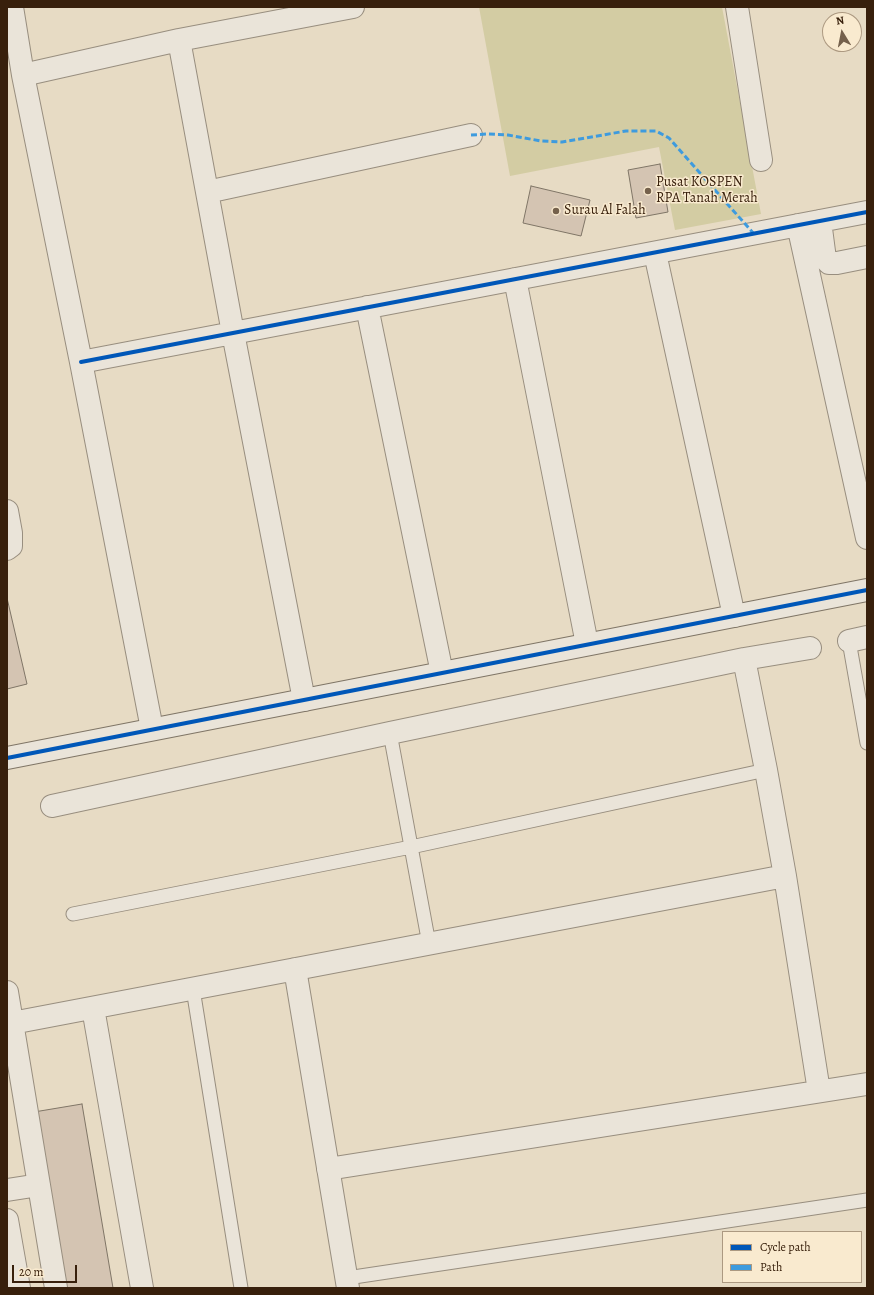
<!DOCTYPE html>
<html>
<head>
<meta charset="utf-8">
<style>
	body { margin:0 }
	#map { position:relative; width:874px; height:1295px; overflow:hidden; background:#e7dbc4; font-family:Alegreya,serif }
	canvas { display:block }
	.frame { position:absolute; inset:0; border:8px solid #38200c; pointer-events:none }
	.legend { position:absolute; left:722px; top:1231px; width:140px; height:52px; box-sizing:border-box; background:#f9eacf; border:1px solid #ac9981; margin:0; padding:5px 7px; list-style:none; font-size:12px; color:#38200c }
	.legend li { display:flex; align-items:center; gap:8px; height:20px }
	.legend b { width:20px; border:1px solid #ac9981 }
	.north { position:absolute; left:822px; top:12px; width:40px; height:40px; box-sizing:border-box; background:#f9eacf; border:1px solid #ac9981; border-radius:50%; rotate:350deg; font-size:11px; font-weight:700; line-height:16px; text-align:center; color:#38200c }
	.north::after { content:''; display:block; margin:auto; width:14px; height:18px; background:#75614c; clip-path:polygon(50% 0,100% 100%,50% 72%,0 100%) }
	.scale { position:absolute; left:12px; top:1265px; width:65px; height:18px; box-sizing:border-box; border:2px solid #38200c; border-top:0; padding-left:5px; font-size:12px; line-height:14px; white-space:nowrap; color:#38200c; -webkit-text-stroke:3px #f9eacf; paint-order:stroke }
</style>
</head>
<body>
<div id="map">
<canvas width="874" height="1295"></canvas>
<div class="frame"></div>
<ul class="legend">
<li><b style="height:5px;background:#0057b8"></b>Cycle path</li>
<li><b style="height:5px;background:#3e9bde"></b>Path</li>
</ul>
<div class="north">N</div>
<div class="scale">20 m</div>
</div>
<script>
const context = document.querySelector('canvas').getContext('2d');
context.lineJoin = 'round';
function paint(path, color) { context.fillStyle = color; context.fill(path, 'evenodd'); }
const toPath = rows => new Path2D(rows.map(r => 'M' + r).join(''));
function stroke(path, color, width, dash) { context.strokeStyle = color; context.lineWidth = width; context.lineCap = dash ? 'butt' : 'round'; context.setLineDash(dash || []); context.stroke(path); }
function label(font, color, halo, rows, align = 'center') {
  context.font = font + ' Alegreya,serif'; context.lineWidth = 3; context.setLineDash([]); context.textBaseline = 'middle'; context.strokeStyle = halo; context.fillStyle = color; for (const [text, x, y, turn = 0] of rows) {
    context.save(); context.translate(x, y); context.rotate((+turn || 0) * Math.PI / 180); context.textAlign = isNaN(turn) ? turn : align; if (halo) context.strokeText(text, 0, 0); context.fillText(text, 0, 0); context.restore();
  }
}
const green = toPath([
	[479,7,722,7,761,214,675,230,659,147,510,176]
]);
const building = toPath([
	[660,164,668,212,636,218,628,170,660,164],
	[531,186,590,200,581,236,523,223,531,186],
	[7,598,27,684,7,689,7,598],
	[82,1104,113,1288,63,1288,34,1112,82,1104]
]);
const lane = toPath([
	[849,641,867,743],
	[390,733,429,944],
	[73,914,411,847,766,770],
	[193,989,241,1288],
	[347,1278,867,1200]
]);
const street = toPath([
	[12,7,23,75,81,362,152,729],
	[737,7,761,160],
	[179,40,233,333,304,700],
	[23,75,179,40,353,7],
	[207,192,471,135],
	[820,221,825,259,829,263,837,263,867,257],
	[798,225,867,538],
	[655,253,734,616],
	[515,279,587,644],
	[367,307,442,673],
	[81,362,867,212],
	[7,511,11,533,11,546,7,549],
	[849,641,867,637],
	[744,659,766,770,785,876,819,1091],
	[52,806,390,733,744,659,810,648],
	[295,969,348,1288],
	[7,992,56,1288],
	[93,1008,142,1288],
	[12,1023,785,876],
	[328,1169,867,1084],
	[7,1190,39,1185],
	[7,1220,19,1288]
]);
const secondary = toPath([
	[7,758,867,590]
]);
const quiet = toPath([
	[471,135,488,134,508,135,541,141,562,142,626,131,656,131,669,138,754,234]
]);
const cycleway = toPath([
	[81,362,867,212],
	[7,758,867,590]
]);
const markers = [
	[648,191,4,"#75614c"],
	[556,211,4,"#75614c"]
];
const poiNames = [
	["Pusat KOSPEN",656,183],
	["RPA Tanah Merah",656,199],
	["Surau Al Falah",564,211]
];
paint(green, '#d3cca3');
paint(building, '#d4c4b2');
stroke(building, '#7f7566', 1);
stroke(lane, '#988e7f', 15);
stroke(street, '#988e7f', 24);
stroke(secondary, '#7f7566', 24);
stroke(lane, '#eae4d9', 13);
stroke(street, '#eae4d9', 22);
stroke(secondary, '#eae4d9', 22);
stroke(quiet, '#3e9bde', 3, [6, 3]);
stroke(cycleway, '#0057b8', 4);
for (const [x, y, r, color] of markers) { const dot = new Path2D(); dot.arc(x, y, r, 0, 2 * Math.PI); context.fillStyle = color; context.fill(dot); stroke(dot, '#f9eacf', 1.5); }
label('14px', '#38200c', '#f9eacf', poiNames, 'left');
</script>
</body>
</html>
